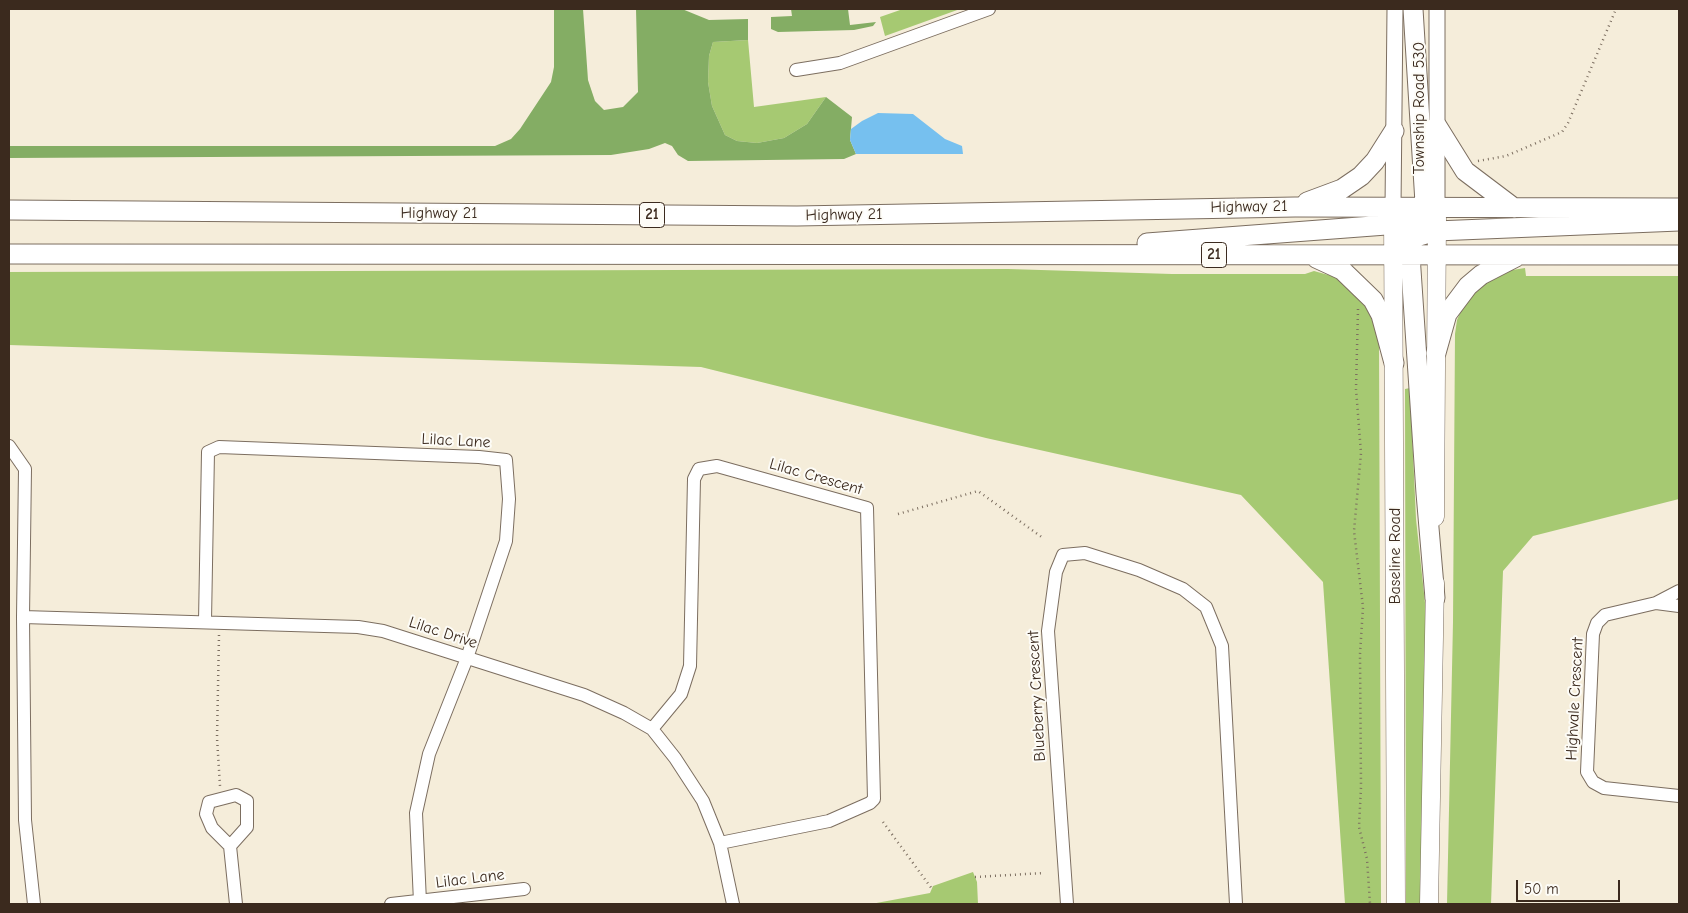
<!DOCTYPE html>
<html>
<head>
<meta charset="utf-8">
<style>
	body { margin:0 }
	#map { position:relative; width:1688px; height:913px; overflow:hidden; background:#f5edda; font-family:"Comic Neue",sans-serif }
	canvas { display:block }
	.frame { position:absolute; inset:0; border:10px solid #3b2a1e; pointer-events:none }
	.scale { position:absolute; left:1516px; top:880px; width:104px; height:22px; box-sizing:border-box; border:2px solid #3b2a1e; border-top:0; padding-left:6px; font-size:15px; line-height:18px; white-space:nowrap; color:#3b2a1e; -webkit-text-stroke:4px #fdfcf7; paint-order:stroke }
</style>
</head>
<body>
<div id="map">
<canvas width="1688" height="913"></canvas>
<div class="frame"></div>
<div class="scale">50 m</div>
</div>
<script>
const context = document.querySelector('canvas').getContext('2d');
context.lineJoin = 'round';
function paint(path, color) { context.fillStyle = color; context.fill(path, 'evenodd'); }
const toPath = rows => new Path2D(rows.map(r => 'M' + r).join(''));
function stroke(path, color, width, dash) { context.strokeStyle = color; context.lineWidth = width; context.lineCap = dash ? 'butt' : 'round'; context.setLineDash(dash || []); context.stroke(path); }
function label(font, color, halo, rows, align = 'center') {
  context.font = font + ' "Comic Neue",sans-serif'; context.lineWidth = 4; context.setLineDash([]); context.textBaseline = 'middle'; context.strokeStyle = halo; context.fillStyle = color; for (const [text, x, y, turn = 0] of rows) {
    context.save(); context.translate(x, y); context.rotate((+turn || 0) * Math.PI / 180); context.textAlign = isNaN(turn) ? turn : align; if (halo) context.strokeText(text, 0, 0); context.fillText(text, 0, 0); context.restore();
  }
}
const green = toPath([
	[903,9,960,9,885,36,880,17],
	[748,40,754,107,826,97,807,124,784,138,757,143,737,141,725,135,712,106,708,82,709,56,713,42],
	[1525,268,1526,276,1679,276,1679,499,1533,536,1503,571,1491,904,1447,904,1453,622,1455,334,1457,320,1463,306,1471,294,1478,291,1479,285,1506,271],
	[1008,269,1172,274,1305,274,1314,271,1339,278,1369,305,1379,338,1381,904,1345,904,1323,582,1241,495,986,438,701,367,9,345,9,272],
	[1410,388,1416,519,1426,612,1421,904,1406,904,1405,389],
	[973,872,977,882,978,904,871,904,930,893,933,886]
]);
const forest = toPath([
	[554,9,583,9,588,80,595,101,604,110,623,107,638,92,636,9,682,9,709,20,748,19,748,40,713,42,709,56,708,82,712,106,725,135,737,141,757,143,784,138,807,124,826,97,852,117,850,140,856,154,844,159,688,161,678,155,672,146,665,143,649,149,611,155,9,158,9,146,495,146,511,139,520,129,551,82,554,67],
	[791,9,848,9,850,25,876,22,873,26,854,30,778,32,771,29,771,17,792,16]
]);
const water = toPath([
	[878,113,913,114,945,139,962,146,963,154,856,154,850,140,851,129,862,121]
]);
const path = toPath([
	[1478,161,1506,156,1562,132,1568,123,1616,9],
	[1358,309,1356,389,1361,453,1354,531,1363,607,1360,654,1361,787,1359,827,1367,859,1370,904],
	[898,514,978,491,1043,538],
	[219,635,217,738,220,786],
	[883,822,932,889],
	[975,877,1044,873]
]);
const minor = toPath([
	[796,70,840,63,989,9],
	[9,446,25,469,23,617,25,820,34,904],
	[1679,591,1656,603,1605,615,1597,623,1593,634,1587,772,1593,782,1604,788,1679,796],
	[1656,603,1679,606],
	[23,617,358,627,383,631,584,695,624,713,652,729,675,758,703,801,720,843,733,904],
	[205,621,208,452,219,447,479,457,506,460,509,499,506,541,467,658,429,754,416,813,420,902],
	[652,729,681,694,690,666,694,479,699,469,717,466,867,508,874,799,870,803,829,821,720,843],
	[230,846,247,827,247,801,236,795,209,802,206,814,212,828,230,846,236,904],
	[391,904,524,889],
	[1067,904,1048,631,1056,572,1063,555,1085,553,1139,570,1183,589,1206,607,1222,646,1236,904]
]);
const tertiary = toPath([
	[1437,9,1437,207],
	[1393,207,1395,9]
]);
const secondary = toPath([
	[1393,210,1396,904],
	[1435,517,1437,218],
	[1429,904,1435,583]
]);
const primary = toPath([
	[1413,9,1426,219],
	[1437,126,1465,171,1514,208],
	[1307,202,1342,189,1361,176,1375,161,1394,131],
	[1393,207,1400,212,1405,223,1410,255,1426,493,1435,598],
	[9,210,797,216,1295,207,1679,208],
	[1147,243,1426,222,1437,207],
	[1399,248,1413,238,1436,231,1679,221],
	[9,254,1679,255],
	[1316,258,1342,270,1373,300,1381,315,1394,363],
	[1436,353,1447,314,1468,286,1481,275,1516,257]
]);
const shields = [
	[652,215,25],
	[1214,255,25]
];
const shieldNames = [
	["21",652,215],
	["21",1214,255]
];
const streetNames = [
	["Township Road 530",1419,108,-90],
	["Highway 21",1249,207,-1],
	["Highway 21",439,213],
	["Highway 21",844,215,-1],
	["Lilac Lane",456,441,3],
	["Lilac Crescent",816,477,16],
	["Baseline Road",1395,556,-90],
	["Lilac Drive",443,633,18],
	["Blueberry Crescent",1037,696,-93],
	["Highvale Crescent",1575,699,-87],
	["Lilac Lane",470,879,-7]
];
paint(green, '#a6c972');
paint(forest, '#84ad64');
paint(water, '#76c0ef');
stroke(minor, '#7c6e60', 14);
stroke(tertiary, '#7c6e60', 17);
stroke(secondary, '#7c6e60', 19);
stroke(primary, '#7c6e60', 21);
stroke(path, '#7c6e60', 2.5, [1, 4]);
stroke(minor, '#fff', 12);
stroke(tertiary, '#fff', 15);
stroke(secondary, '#fff', 18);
stroke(primary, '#fff', 19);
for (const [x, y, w] of shields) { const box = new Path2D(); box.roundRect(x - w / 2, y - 12.5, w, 25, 4); context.fillStyle = '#fdfcf7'; context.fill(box); stroke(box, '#3b2a1e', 1); }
label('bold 15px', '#3b2a1e', null, shieldNames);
label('16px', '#3b2a1e', '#fdfcf7', streetNames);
</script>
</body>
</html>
